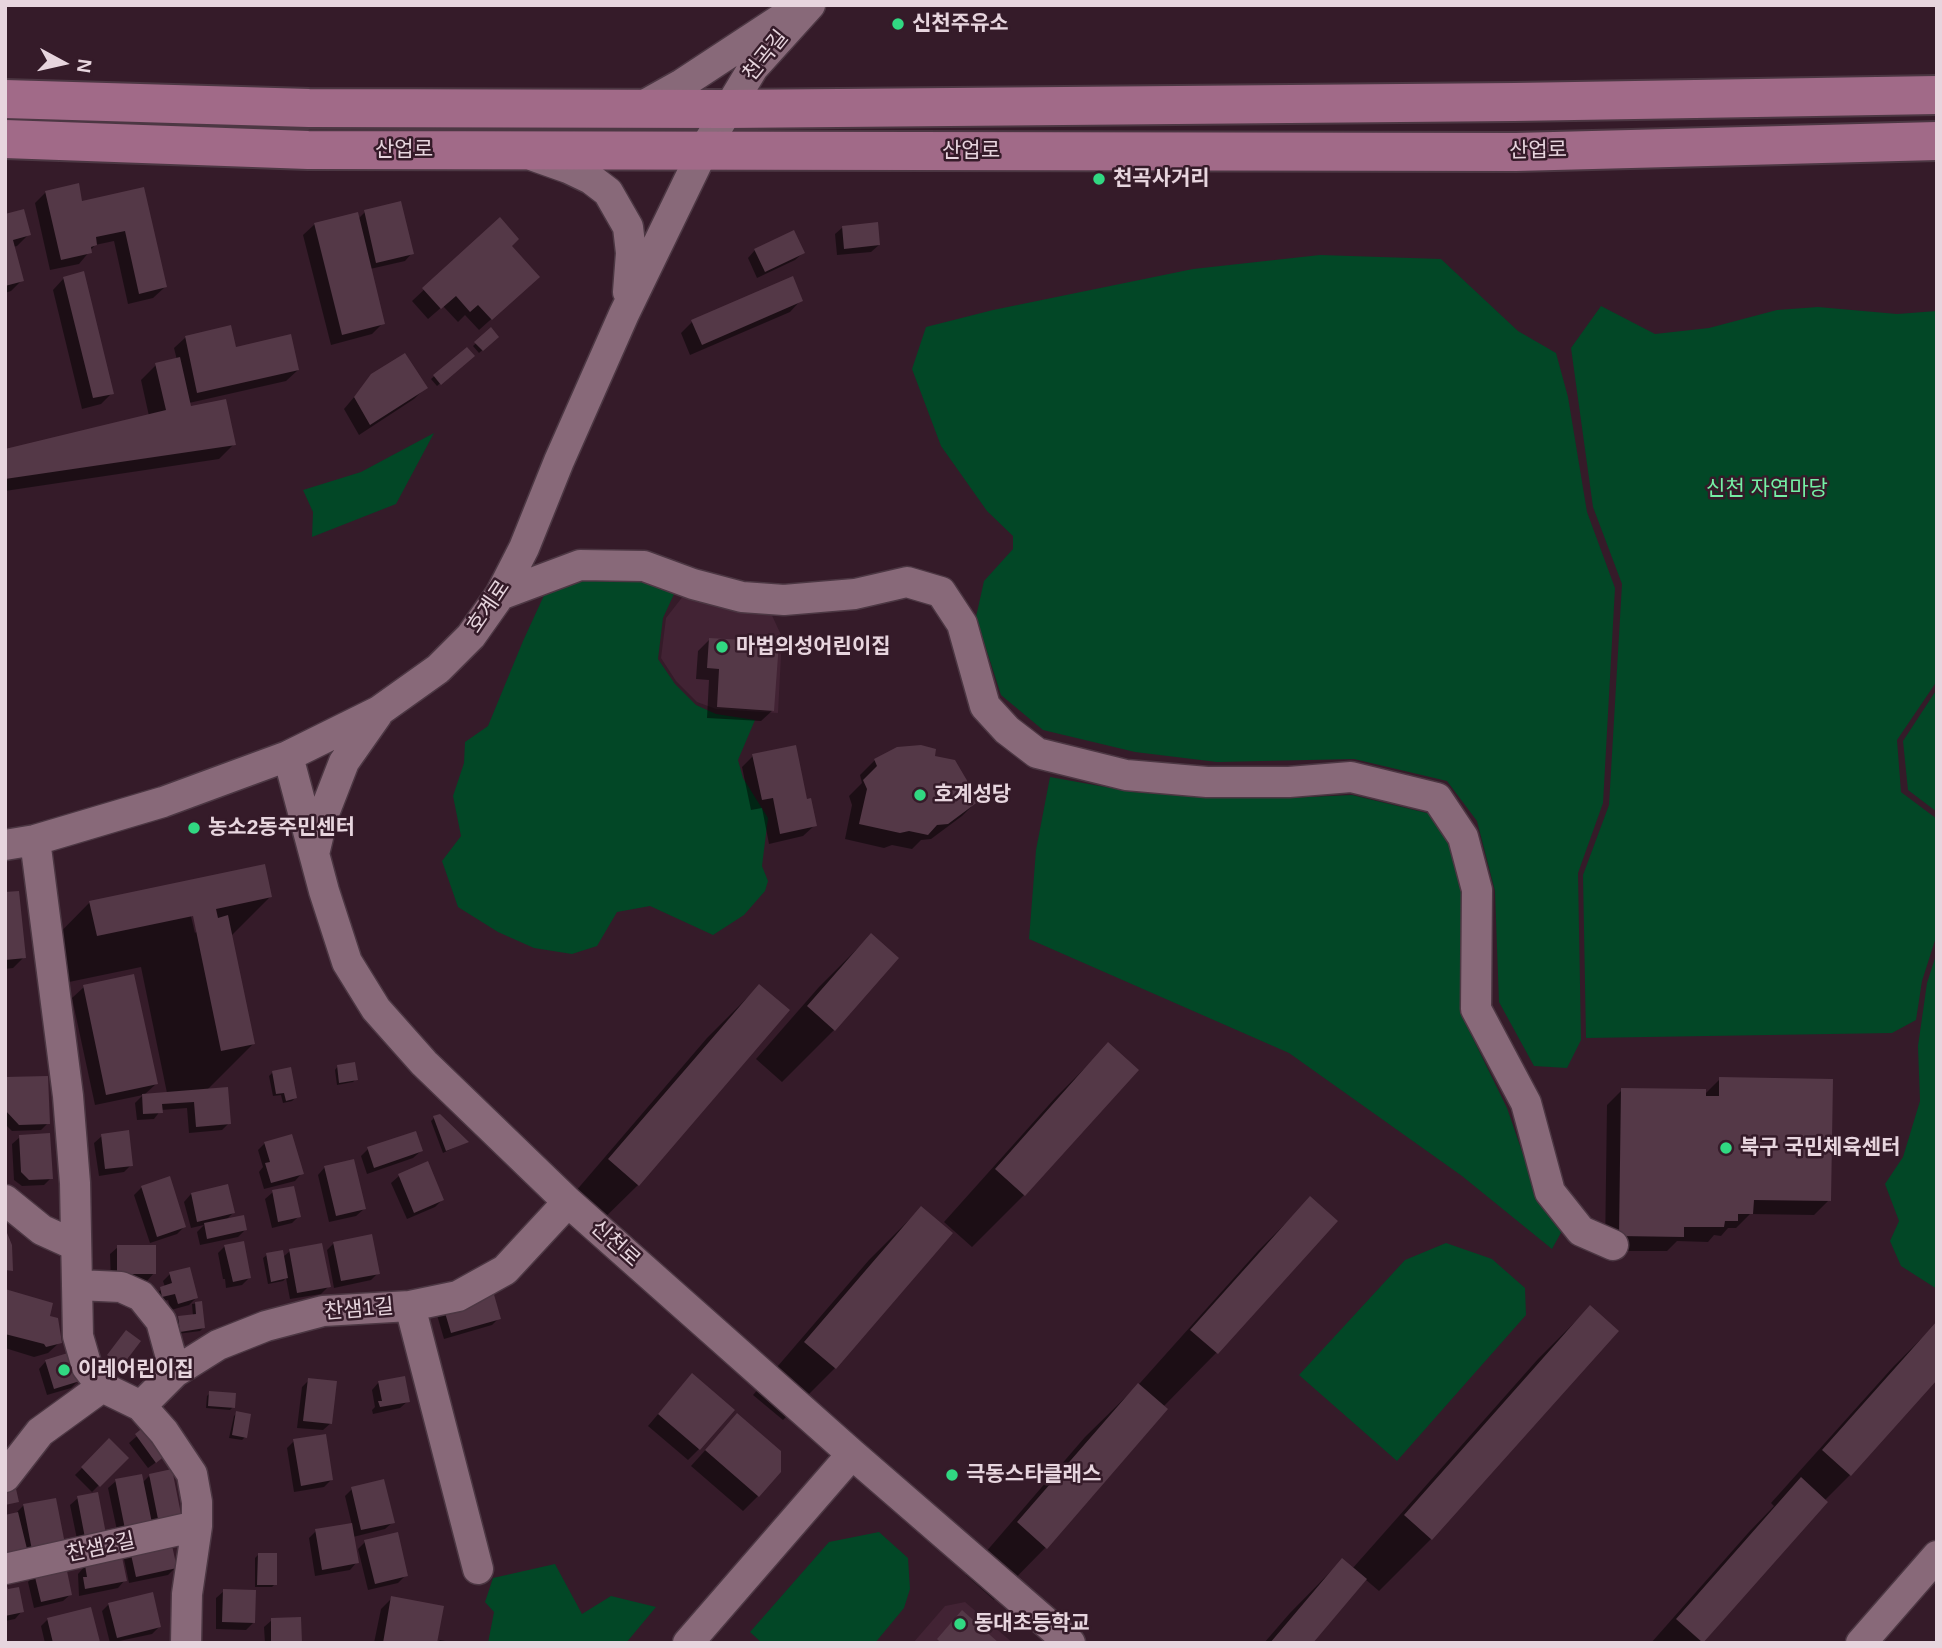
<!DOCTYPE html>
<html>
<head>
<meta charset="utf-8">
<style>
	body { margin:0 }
	#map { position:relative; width:1942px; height:1648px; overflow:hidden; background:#351b29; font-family:Arial,sans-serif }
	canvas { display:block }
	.frame { position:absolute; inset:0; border:7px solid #e7d5de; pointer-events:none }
	.north { position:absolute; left:28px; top:28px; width:70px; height:70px; -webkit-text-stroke:5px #351b29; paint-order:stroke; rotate:98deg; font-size:19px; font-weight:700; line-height:28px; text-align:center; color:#e7d5de }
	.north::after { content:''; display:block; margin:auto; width:24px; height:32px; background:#e7d5de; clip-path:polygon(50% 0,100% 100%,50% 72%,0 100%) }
</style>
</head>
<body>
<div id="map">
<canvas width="1942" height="1648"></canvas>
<div class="frame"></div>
<div class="north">N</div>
</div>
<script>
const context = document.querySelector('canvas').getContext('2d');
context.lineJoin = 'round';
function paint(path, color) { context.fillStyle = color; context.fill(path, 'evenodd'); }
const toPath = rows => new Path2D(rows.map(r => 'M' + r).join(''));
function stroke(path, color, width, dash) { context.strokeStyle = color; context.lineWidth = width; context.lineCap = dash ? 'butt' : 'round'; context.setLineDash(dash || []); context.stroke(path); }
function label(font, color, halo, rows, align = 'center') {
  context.font = font + ' Arial,"Noto Sans KR",sans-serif'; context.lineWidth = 5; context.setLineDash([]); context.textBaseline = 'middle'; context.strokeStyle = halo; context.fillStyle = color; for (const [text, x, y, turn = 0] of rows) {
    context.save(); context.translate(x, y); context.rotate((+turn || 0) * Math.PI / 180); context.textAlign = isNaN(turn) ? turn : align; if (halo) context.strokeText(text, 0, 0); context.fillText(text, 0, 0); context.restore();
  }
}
const built = toPath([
	[684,595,769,609,782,637,778,713,716,709,697,702,676,681,661,658,666,618],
	[965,1602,1013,1643,913,1643,945,1606]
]);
const green = toPath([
	[1320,255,1441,259,1518,331,1556,353,1568,397,1587,512,1615,588,1603,803,1578,873,1581,1040,1567,1068,1534,1066,1499,1002,1495,891,1477,821,1447,781,1354,759,1217,762,1135,752,1043,730,1001,695,976,617,984,581,1013,549,1013,536,987,511,941,446,912,369,926,327,993,310,1193,269],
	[1601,306,1655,334,1709,328,1777,310,1818,307,1897,314,1937,311,1937,681,1897,740,1901,792,1937,819,1937,934,1922,981,1916,1020,1892,1033,1586,1038,1583,875,1609,805,1622,584,1593,507,1571,348],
	[434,433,396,504,312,537,313,512,303,490,361,472],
	[564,579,654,579,674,594,663,618,658,659,675,684,696,705,716,714,755,720,738,760,743,778,768,818,762,866,768,881,765,891,744,915,713,935,650,906,617,912,597,946,572,954,534,948,498,932,458,907,442,861,461,836,453,796,464,763,465,742,488,726,523,641,546,591],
	[1937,689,1937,812,1908,790,1903,741],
	[1050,777,1133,792,1207,797,1288,798,1352,795,1431,814,1448,842,1462,890,1460,1012,1507,1108,1537,1195,1563,1229,1552,1249,1462,1176,1289,1053,1029,939,1036,850],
	[1937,952,1937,1289,1901,1266,1890,1241,1899,1221,1885,1184,1903,1157,1920,1101,1918,1046,1927,983],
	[1446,1243,1492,1259,1525,1288,1526,1315,1397,1461,1299,1375,1405,1260],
	[879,1532,908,1558,910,1589,904,1608,875,1643,762,1643,750,1632,829,1542],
	[555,1564,582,1614,611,1596,656,1607,626,1643,488,1643,494,1612,485,1602,493,1578]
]);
const shadow = toPath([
	[143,189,165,287,153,298,128,304,114,241,95,245,79,264,50,270,35,203,46,192,81,203],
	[365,212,412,253,405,261,370,269,383,323,372,334,331,345,303,235,315,224,358,219],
	[5,216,29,234,17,246,13,247,22,280,11,291,5,293],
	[500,219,526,288,479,330,465,315,458,322,443,306,428,319,412,301],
	[843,227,879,245,871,252,837,255,835,234],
	[755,250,803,253,795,260,757,278,748,258],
	[64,278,112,393,101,404,82,409,53,290],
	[801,300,790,312,690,355,681,333,692,322],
	[491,330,497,337,479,353,473,346],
	[186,337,234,349,298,370,286,381,189,403,190,408,234,444,219,459,5,491,5,450,149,416,141,380,156,365,177,360,174,348],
	[466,349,472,356,437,386,431,379],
	[372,376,425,388,414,399,359,435,344,409],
	[709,640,773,710,761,721,707,718,709,680,696,679,698,651],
	[753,756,806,801,815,825,803,836,769,844,762,808,751,810,742,767],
	[933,758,977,801,962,816,931,839,921,840,912,849,892,845,884,848,845,839,852,805,849,796,862,783,860,775,875,760],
	[5,894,24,957,13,968,5,969],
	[270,897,231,936,253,1044,207,1090,229,1123,222,1130,189,1133,187,1108,161,1110,154,1119,137,1120,135,1103,143,1095,95,1105,72,998,84,987,156,1084,144,1095,167,1093,141,967,45,987,38,955,90,902],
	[190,912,194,912,198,930,195,933],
	[871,935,834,1030,782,1082,756,1059,819,987],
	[759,986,638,1185,585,1237,557,1213,707,1038],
	[1108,1045,1136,1070,1024,1195,972,1247,944,1222,1056,1097],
	[338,1066,356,1079,353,1082,337,1085,335,1070],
	[272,1073,295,1098,292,1101,283,1103,281,1095,273,1096,269,1076],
	[5,1079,48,1123,41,1130,12,1131,5,1124],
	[1720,1079,1829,1200,1814,1215,1750,1214,1736,1228,1728,1228,1721,1236,1714,1235,1708,1242,1677,1241,1667,1251,1605,1251,1607,1105,1622,1090,1704,1095],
	[434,1118,466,1142,443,1153,431,1121],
	[102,1136,131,1165,124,1172,99,1176,94,1143],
	[20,1137,51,1178,44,1185,22,1186,14,1180,12,1144],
	[265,1143,302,1173,295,1181,264,1189,259,1172,263,1167,258,1150],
	[368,1149,421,1151,413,1158,367,1174,361,1156],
	[427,1164,442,1200,435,1207,407,1219,391,1183,399,1176],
	[325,1167,364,1209,356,1216,329,1222,318,1175],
	[169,1179,184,1227,177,1234,150,1243,134,1195,141,1188],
	[273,1192,299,1216,292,1223,272,1228,265,1199],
	[191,1194,233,1213,225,1221,245,1230,238,1237,200,1245,197,1232,204,1225,191,1228,184,1202],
	[1310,1199,1335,1221,1216,1353,1163,1407,1046,1547,994,1600,966,1575,1085,1437,1140,1383,1258,1251],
	[921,1208,835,1368,783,1420,753,1395,869,1260],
	[334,1243,378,1273,371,1280,334,1288,327,1250],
	[225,1246,249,1278,242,1285,226,1288,225,1279,223,1279,218,1253],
	[118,1247,154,1273,147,1281,111,1281,110,1254],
	[290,1251,329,1286,321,1294,290,1299,286,1278,283,1281,268,1284,263,1258,267,1255,283,1257],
	[170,1274,196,1298,189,1305,171,1310,168,1300,155,1303,153,1296,165,1287,163,1281],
	[5,1291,47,1317,60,1342,48,1353,34,1357,5,1348],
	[200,1303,203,1328,200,1331,177,1334,176,1321,179,1318,193,1316,192,1304],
	[1590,1307,1431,1539,1379,1591,1365,1579,1311,1643,1264,1643,1290,1613,1342,1560,1352,1569,1538,1359],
	[444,1308,499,1318,492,1325,444,1339,437,1315],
	[1937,1323,1850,1475,1824,1501,1703,1643,1651,1643,1749,1532,1774,1506,1771,1503,1893,1367],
	[123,1335,138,1341,117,1368,106,1359],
	[46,1361,78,1381,71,1388,47,1395,39,1369],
	[309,1380,331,1423,323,1430,297,1428,302,1387],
	[379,1382,408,1401,400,1408,373,1414,372,1410,375,1407,372,1390],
	[681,1387,699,1449,688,1460,648,1426],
	[210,1393,233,1407,230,1410,206,1408,207,1396],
	[237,1413,245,1437,242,1440,229,1438,234,1416],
	[737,1415,758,1496,743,1511,691,1466],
	[150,1425,162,1458,148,1468,129,1443],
	[109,1441,126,1458,92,1492,75,1475],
	[294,1441,331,1480,324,1487,294,1492,287,1448],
	[149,1476,173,1526,118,1535,108,1488,116,1481,142,1483],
	[352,1489,393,1522,385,1529,353,1537,357,1562,350,1570,315,1576,309,1538,316,1531,352,1525,345,1496],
	[78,1498,104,1533,78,1544,70,1505],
	[24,1505,63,1543,25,1556,16,1513],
	[365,1542,406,1575,398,1583,368,1590,358,1549],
	[131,1552,175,1568,168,1575,129,1583,124,1559],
	[258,1555,275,1584,272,1587,255,1587,255,1558],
	[85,1566,125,1580,118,1588,79,1596,78,1574],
	[35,1574,53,1576,71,1594,63,1601,34,1608,28,1582],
	[5,1585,7,1591,22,1611,15,1619,5,1621],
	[224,1591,253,1623,246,1630,216,1629,216,1598],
	[392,1598,435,1643,374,1643,381,1609],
	[109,1604,159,1627,152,1634,110,1643,102,1611],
	[48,1619,98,1641,45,1643,41,1626],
	[272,1620,300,1643,265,1643,264,1627],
	[440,1640,456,1643,437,1643]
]);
const building = toPath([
	[79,183,82,201,144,187,167,287,139,294,125,231,96,237,97,245,91,247,92,253,61,260,45,191],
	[401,201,414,254,376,263,364,210],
	[24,209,31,235,13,240,24,281,5,286,5,214],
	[358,212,385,324,342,335,314,223],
	[500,217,519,239,512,246,540,277,492,320,478,305,470,312,456,296,441,309,422,288],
	[878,222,880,245,844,249,842,226],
	[794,230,805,253,765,272,754,249],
	[84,271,114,394,93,398,63,277],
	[793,276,803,301,702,345,691,320],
	[231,325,236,347,291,334,299,370,197,393,185,336],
	[491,327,499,337,483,351,474,342],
	[467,347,475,356,441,385,433,375],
	[405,353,428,388,370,425,354,397,371,374],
	[180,357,191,406,226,399,236,445,5,479,5,449,166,410,155,363],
	[709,638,779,642,774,711,717,707,719,669,707,668],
	[796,745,807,799,811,798,817,826,780,834,773,798,762,800,752,754],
	[921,745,936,749,935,756,955,760,979,801,948,824,937,825,928,835,909,831,900,833,859,824,867,789,863,780,877,766,874,759,897,747],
	[265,864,272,897,216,909,218,918,228,915,255,1044,221,1051,193,916,97,936,89,901],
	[19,891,26,958,5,960,5,892],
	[871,933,899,958,835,1031,807,1006],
	[134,974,158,1084,106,1095,83,985],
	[759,984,790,1010,639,1186,608,1159],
	[1108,1042,1139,1070,1025,1196,995,1169],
	[355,1062,358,1080,339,1083,337,1065],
	[291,1067,297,1098,286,1101,284,1093,276,1094,272,1071],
	[48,1076,50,1124,19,1125,5,1110,5,1077],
	[1719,1077,1833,1079,1831,1201,1754,1200,1753,1214,1738,1214,1738,1221,1725,1221,1724,1227,1684,1227,1684,1237,1619,1236,1621,1088,1706,1089,1706,1096,1719,1096],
	[228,1087,231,1124,196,1127,194,1102,162,1104,163,1113,143,1114,142,1094],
	[440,1114,469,1142,446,1151,433,1116],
	[129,1130,133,1166,105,1169,101,1134],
	[416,1131,423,1151,374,1168,367,1147],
	[50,1133,53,1179,29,1180,21,1172,19,1135],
	[292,1134,304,1174,271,1183,265,1163,270,1162,264,1142],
	[354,1159,366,1209,336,1216,324,1166],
	[428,1161,444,1200,414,1213,398,1174],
	[170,1176,186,1227,157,1237,141,1186],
	[228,1184,235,1213,197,1222,191,1193],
	[294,1186,301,1217,278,1222,272,1190],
	[1310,1196,1338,1221,1218,1354,1190,1330],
	[921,1206,953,1233,836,1369,804,1342],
	[244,1215,247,1230,207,1239,204,1223],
	[5,1228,12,1245,13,1271,5,1270],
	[372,1234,380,1274,341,1281,333,1242],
	[244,1241,251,1278,233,1282,224,1245],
	[322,1243,331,1287,297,1293,289,1249],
	[117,1245,156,1245,156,1274,117,1274],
	[283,1250,288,1278,271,1282,266,1253],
	[190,1267,198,1298,178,1304,175,1294,162,1297,160,1287,172,1283,169,1272],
	[5,1289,53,1303,50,1316,58,1318,62,1343,46,1347,44,1344,5,1334],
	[493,1291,501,1319,451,1333,443,1306],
	[202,1301,205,1328,180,1332,178,1316,196,1314,195,1302],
	[1590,1305,1619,1331,1432,1540,1404,1515],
	[1937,1321,1937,1380,1851,1476,1822,1450],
	[126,1330,141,1341,122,1366,107,1355],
	[71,1352,80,1381,54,1389,45,1360],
	[692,1373,735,1410,700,1450,658,1414],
	[405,1376,410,1402,380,1407,378,1401,382,1401,378,1381],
	[308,1378,337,1381,332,1424,303,1421],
	[1138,1383,1168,1409,1047,1549,1017,1522],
	[209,1391,236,1393,235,1408,208,1406],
	[236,1411,251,1414,247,1438,232,1435],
	[737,1413,781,1451,781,1472,759,1497,705,1450],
	[150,1422,171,1451,156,1463,135,1434],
	[326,1434,333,1480,301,1486,293,1439],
	[109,1438,129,1458,100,1487,81,1467],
	[172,1469,182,1519,159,1524,149,1474],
	[142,1474,152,1523,125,1529,115,1479],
	[1801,1477,1828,1502,1703,1643,1676,1619],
	[384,1479,395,1523,361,1530,351,1487],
	[14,1480,19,1502,5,1505,5,1490],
	[98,1492,106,1534,85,1538,77,1496],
	[56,1498,65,1544,32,1550,23,1504],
	[18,1512,28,1553,5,1559,5,1515],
	[352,1523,359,1563,322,1570,315,1529],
	[398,1532,408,1576,375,1584,364,1540],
	[171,1541,177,1568,136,1577,130,1550],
	[258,1553,277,1553,277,1585,257,1585],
	[122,1557,127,1581,85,1589,83,1577,87,1577,85,1565],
	[1342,1558,1367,1579,1313,1643,1270,1643],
	[53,1568,55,1573,67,1571,72,1595,41,1602,34,1573],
	[5,1580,8,1589,19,1587,24,1612,5,1616],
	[223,1589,256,1590,255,1623,222,1622],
	[153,1592,161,1627,117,1638,108,1603],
	[391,1596,444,1606,437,1643,383,1643],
	[91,1607,100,1642,53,1643,47,1618],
	[962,1610,999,1643,941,1643,937,1639],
	[301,1617,302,1643,271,1643,271,1618]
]);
const minor = toPath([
	[639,108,682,84,784,17],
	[534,156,568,168,591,179,608,192,628,227,631,253,628,292],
	[500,595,580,565,644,566,693,584,742,597,784,600,855,594,907,582,941,592,962,624,985,706,1007,730,1037,753,1126,775,1207,782,1289,782,1351,777,1437,798,1463,837,1477,890,1476,1009,1526,1103,1550,1192,1581,1231,1613,1245],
	[288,756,324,891,347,962,376,1009,424,1063,568,1202,852,1454,1070,1643],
	[35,840,68,1096,75,1183,78,1336,87,1367,102,1387,141,1406,164,1432,192,1474,197,1502,197,1526,187,1594,186,1643],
	[5,845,35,840,163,802,288,756,379,711,438,669,471,636,500,595,524,548,559,461,624,314,703,151,753,68,810,5],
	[315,850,323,816,344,762,377,715],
	[5,1200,42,1230,75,1245],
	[77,1285,121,1287,141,1296,161,1321,175,1372],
	[410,1306,478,1569],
	[141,1406,175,1372,218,1345,266,1326,323,1311,410,1306,458,1296,505,1270,568,1202],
	[5,1477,40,1432,102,1387],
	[5,1569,197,1526],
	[688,1643,852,1454],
	[1861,1643,1937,1556]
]);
const major = toPath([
	[5,99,309,108,726,109,1514,102,1937,95],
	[5,139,308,150,1516,152,1937,141]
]);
const markers = [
	[898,24,7,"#31d882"],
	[1099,179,7,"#31d882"],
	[722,647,7,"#31d882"],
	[920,795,7,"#31d882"],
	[194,828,7,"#31d882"],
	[1726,1148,7,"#31d882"],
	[64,1370,7,"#31d882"],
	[952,1475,7,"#31d882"],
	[960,1624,7,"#31d882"]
];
const poiNames = [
	["신천주유소",912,24],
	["천곡사거리",1113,179],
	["마법의성어린이집",736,647],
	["호계성당",934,795],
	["농소2동주민센터",208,828],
	["북구 국민체육센터",1740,1148],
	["이레어린이집",78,1370],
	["극동스타클래스",966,1475],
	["동대초등학교",974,1624]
];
const streetNames = [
	["천곡길",766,56,-51],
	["산업로",404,150],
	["산업로",971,151],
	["산업로",1538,151,-1],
	["호계로",489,607,-56],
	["신천로",615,1244,42],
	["찬샘1길",359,1310,-5],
	["찬샘2길",101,1548,-12]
];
const parkNames = [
	["신천 자연마당",1767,489]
];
paint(built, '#422334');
paint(green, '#024726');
paint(shadow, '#0007');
paint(building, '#543847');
stroke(minor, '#4c3743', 33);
stroke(major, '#4c3743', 42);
stroke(minor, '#886979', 30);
stroke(major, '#a16a88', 38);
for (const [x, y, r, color] of markers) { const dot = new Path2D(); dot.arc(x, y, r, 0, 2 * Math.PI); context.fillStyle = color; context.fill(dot); stroke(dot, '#351b29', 2.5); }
label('bold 21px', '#e7d5de', '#351b29', poiNames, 'left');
label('21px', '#e7d5de', '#351b29', streetNames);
label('21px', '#74f0a5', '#351b29', parkNames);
</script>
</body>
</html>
